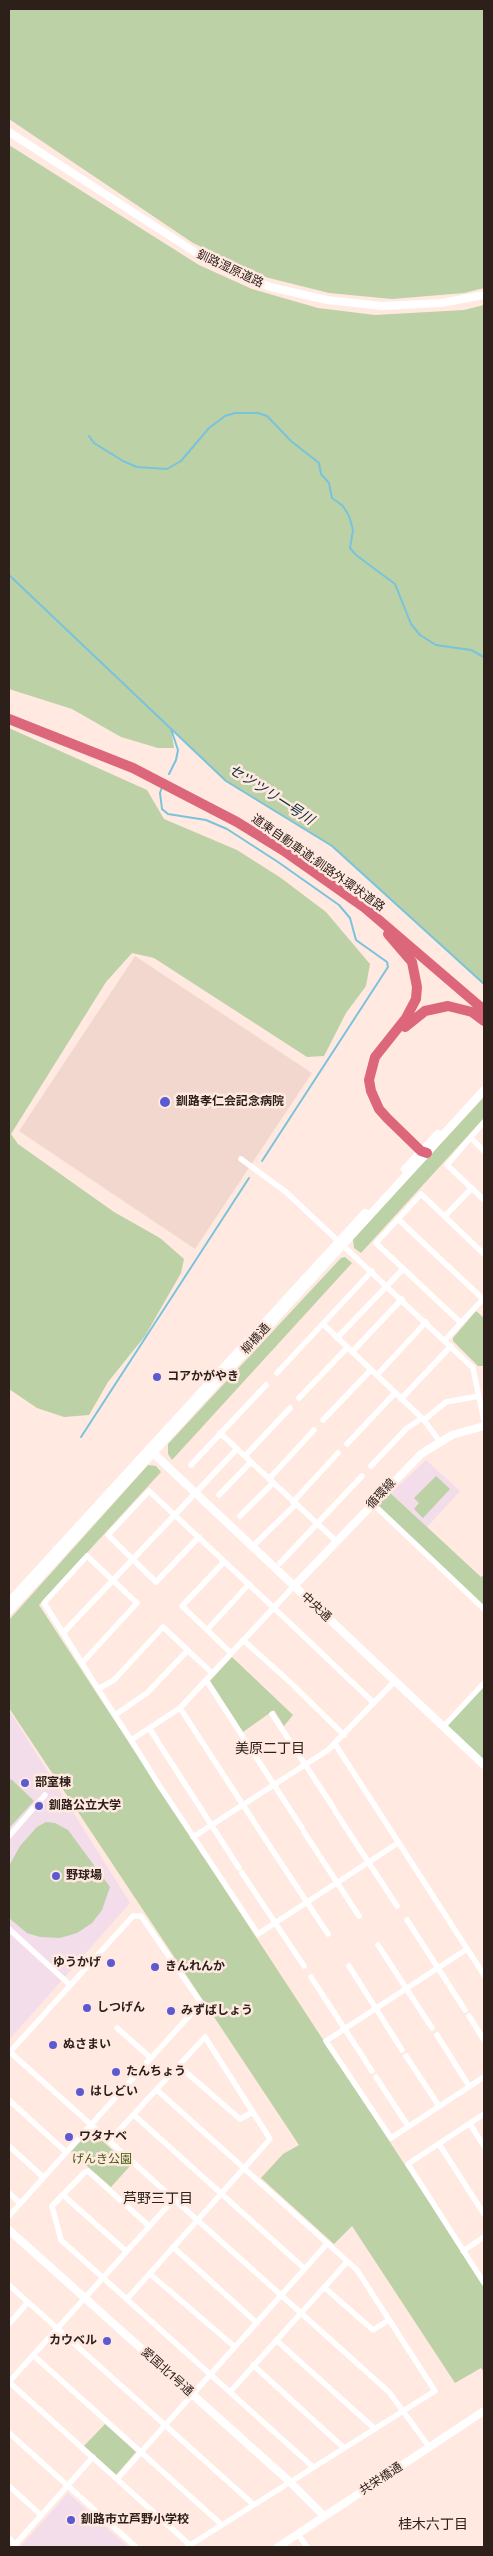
<!DOCTYPE html>
<html>
<head>
<meta charset="utf-8">
<style>
	body { margin:0 }
	#map { position:relative; width:493px; height:2556px; overflow:hidden; background:#ffe9e0; font-family:Rubik,sans-serif }
	canvas { display:block }
	.frame { position:absolute; inset:0; border:10px solid #2d201b; pointer-events:none }
</style>
</head>
<body>
<div id="map">
<canvas width="493" height="2556"></canvas>
<div class="frame"></div>
</div>
<script>
const context = document.querySelector('canvas').getContext('2d');
context.lineJoin = 'round';
function paint(path, color) { context.fillStyle = color; context.fill(path, 'evenodd'); }
const toPath = rows => new Path2D(rows.map(r => 'M' + r).join(''));
function stroke(path, color, width, dash) { context.strokeStyle = color; context.lineWidth = width; context.lineCap = dash ? 'butt' : 'round'; context.setLineDash(dash || []); context.stroke(path); }
function label(font, color, halo, rows, align = 'center') {
  context.font = font + ' Rubik,"Noto Sans JP",sans-serif'; context.lineWidth = 5; context.setLineDash([]); context.textBaseline = 'middle'; context.strokeStyle = halo; context.fillStyle = color; for (const [text, x, y, turn = 0] of rows) {
    context.save(); context.translate(x, y); context.rotate((+turn || 0) * Math.PI / 180); context.textAlign = isNaN(turn) ? turn : align; if (halo) context.strokeText(text, 0, 0); context.fillText(text, 0, 0); context.restore();
  }
}
const built = toPath([
	[135,956,312,1073,195,1249,19,1131]
]);
const education = toPath([
	[426,1460,460,1491,427,1527,391,1493],
	[9,1710,130,1903,9,2040],
	[68,2493,128,2547,20,2547]
]);
const green = toPath([
	[9,9,484,9,484,288,464,293,392,299,329,293,261,276,193,243,9,119],
	[9,145,199,265,252,289,318,308,375,315,464,310,484,305,484,984,332,846,226,781,171,728,174,748,158,748,121,737,72,709,9,689],
	[9,728,147,790,164,819,237,850,281,878,326,912,370,964,366,986,346,1013,324,1056,307,1057,154,958,132,953,106,982,11,1134,18,1144,114,1212,160,1238,184,1259,181,1273,145,1336,108,1382,89,1415,64,1417,37,1408,9,1389],
	[484,1097,484,1118,361,1253,354,1248,353,1239],
	[345,1257,352,1263,172,1460,168,1454,168,1444,341,1258],
	[476,1311,484,1318,484,1373,483,1366,478,1366,453,1341,453,1338],
	[148,1465,156,1466,161,1472,39,1605,484,2286,484,2372,481,2368,455,2383,352,2226,334,2244,261,2178,283,2154,299,2145,9,1708,9,1620],
	[436,1476,450,1489,423,1518,414,1509,419,1503,414,1498],
	[386,1489,481,1577,484,1575,484,1609,372,1503],
	[232,1657,293,1715,284,1726,274,1710,243,1732,210,1681],
	[484,1683,484,1765,443,1727],
	[11,1779,34,1801,9,1828,9,1781],
	[46,1822,55,1823,68,1830,110,1887,102,1910,92,1923,77,1933,60,1938,40,1937,27,1933,9,1918,9,1866,20,1846,37,1827],
	[87,2134,96,2135,130,2166,111,2187,71,2152],
	[105,2424,136,2452,116,2475,84,2446]
]);
const stream = toPath([
	[89,436,94,443,123,461,137,467,167,469,181,461,209,428,225,416,235,413,258,413,267,416,291,441,319,463,321,474,329,483,332,498,343,506,349,516,353,530,350,548,356,555,395,584,411,624,420,635,436,645,471,650,484,657],
	[9,575,226,781,332,846,484,984],
	[169,774,176,760,178,750,171,729],
	[162,787,160,793,162,809,168,814,206,820,227,829,278,862,339,905,350,918,356,940,387,962,388,967,262,1161],
	[81,1437,249,1178]
]);
const street = toPath([
	[484,1122,447,1165,484,1200],
	[471,1138,484,1151],
	[241,1159,286,1192,473,1368,484,1421],
	[445,1216,472,1188],
	[398,1219,483,1299],
	[461,1323,376,1243,421,1194,484,1254],
	[323,1324,424,1420,440,1442],
	[337,1338,403,1269],
	[445,1340,484,1298],
	[352,1352,402,1299],
	[277,1373,372,1271],
	[377,1375,426,1322],
	[299,1398,347,1348],
	[401,1399,451,1346],
	[323,1420,371,1370],
	[424,1420,446,1402,479,1396],
	[220,1433,336,1541],
	[347,1444,395,1393],
	[245,1456,290,1408],
	[191,1465,266,1385],
	[371,1466,406,1429,422,1418],
	[269,1479,314,1430],
	[219,1495,251,1462],
	[293,1502,338,1453],
	[372,1503,484,1609],
	[240,1516,273,1483],
	[199,1537,156,1582,108,1535,149,1491,274,1608,374,1703],
	[252,1547,296,1504],
	[224,1562,182,1606,231,1653],
	[280,1563,362,1476],
	[207,1630,249,1584],
	[63,1633,237,1449],
	[243,1640,291,1683],
	[82,1663,137,1603,87,1556,44,1603,82,1663,98,1689,131,1740,159,1785,258,1934,398,1843],
	[206,1680,302,1828],
	[294,1686,344,1735],
	[98,1689,114,1680,163,1627,212,1673],
	[180,1708,271,1848],
	[272,1714,333,1807],
	[115,1715,147,1693,188,1650],
	[443,1727,484,1683],
	[149,1728,239,1868],
	[131,1740,180,1708,294,1586],
	[335,1744,484,1975],
	[335,1811,397,1906],
	[304,1832,359,1916],
	[9,1836,45,1795],
	[193,1837,328,1750,395,1681],
	[273,1851,328,1934],
	[242,1873,304,1966],
	[407,1920,465,2010],
	[9,1929,70,1985],
	[378,1945,432,2028],
	[467,1949,326,2041,391,2138,484,2077],
	[349,1966,402,2050],
	[311,1977,372,2071],
	[469,2016,484,2040],
	[437,2035,469,2086],
	[10,2052,389,2392,430,2448],
	[9,2053,133,1916,141,1916,201,2003,151,2058],
	[406,2056,439,2106],
	[179,2066,240,2119,253,2112],
	[376,2077,408,2126],
	[157,2090,357,2270,435,2391,187,2547],
	[9,2100,66,2152],
	[484,2114,408,2164,484,2283],
	[134,2115,305,2269],
	[470,2124,484,2146],
	[109,2141,205,2037,270,2139,127,2299],
	[439,2144,484,2214],
	[9,2146,43,2177],
	[9,2193,20,2203],
	[63,2195,126,2251],
	[174,2199,9,2382,190,2545],
	[9,2216,151,2058,117,2028],
	[149,2226,88,2171,85,2172,52,2206,61,2240,312,2466],
	[173,2247,257,2323],
	[463,2251,484,2237],
	[150,2274,235,2347],
	[9,2285,254,2505],
	[324,2287,373,2330,389,2320],
	[9,2324,28,2302],
	[276,2340,375,2429],
	[33,2355,222,2525],
	[253,2365,344,2448],
	[230,2392,347,2262],
	[9,2433,136,2547],
	[117,2479,326,2245],
	[9,2486,41,2515],
	[298,2534,307,2547],
	[9,2538,15,2544],
	[13,2547,93,2457]
]);
const secondary = toPath([
	[9,132,204,258,270,287,327,300,382,306,441,303,484,295],
	[405,1169,438,1134],
	[150,1450,484,1765],
	[294,1586,421,1454,452,1435,484,1426],
	[9,1602,365,1213],
	[9,1611,484,1090],
	[9,2230,289,2481,324,2516],
	[278,2547,484,2411]
]);
const highway = toPath([
	[9,719,133,768,237,822,284,851,365,908,484,1010],
	[388,934,412,962,417,987,416,999,406,1018,375,1057,369,1080,371,1091,379,1109,387,1118,421,1151,427,1153],
	[405,1027,425,1011,448,1006,472,1012,484,1021]
]);
const markers = [
	[165,1102,6,"#5c5ad2"],
	[157,1377,5,"#5c5ad2"],
	[25,1783,5,"#5c5ad2"],
	[39,1806,5,"#5c5ad2"],
	[56,1876,5,"#5c5ad2"],
	[111,1963,5,"#5c5ad2"],
	[155,1967,5,"#5c5ad2"],
	[87,2008,5,"#5c5ad2"],
	[171,2011,5,"#5c5ad2"],
	[53,2045,5,"#5c5ad2"],
	[116,2072,5,"#5c5ad2"],
	[80,2092,5,"#5c5ad2"],
	[69,2137,5,"#5c5ad2"],
	[107,2341,5,"#5c5ad2"],
	[71,2520,5,"#5c5ad2"]
];
const streetNames = [
	["釧路湿原道路",230,269,25],
	["道東自動車道;釧路外環状道路",318,863,35],
	["柳橋通",256,1339,-48],
	["循環線",381,1494,-47],
	["中央通",316,1607,43],
	["愛国北1号通",167,2372,42],
	["共栄橋通",381,2479,-33]
];
const poiNames = [
	["釧路孝仁会記念病院",176,1102],
	["コアかがやき",167,1377],
	["部室棟",35,1783],
	["釧路公立大学",49,1806],
	["野球場",66,1876],
	["ゆうかげ",101,1963,"right"],
	["きんれんか",165,1967],
	["しつげん",97,2008],
	["みずばしょう",181,2011],
	["ぬさまい",63,2045],
	["たんちょう",126,2072],
	["はしどい",90,2092],
	["ワタナベ",79,2137],
	["カウベル",97,2341,"right"],
	["釧路市立芦野小学校",81,2520]
];
const parkNames = [
	["げんき公園",102,2160]
];
const waterNames = [
	["セツツリ一号川",271,795,33]
];
const neighbourhoodNames = [
	["美原二丁目",270,1749],
	["芦野三丁目",158,2199],
	["桂木六丁目",433,2525]
];
paint(built, '#f2d7ce');
paint(education, '#f3ddea');
paint(green, '#bcd1a6');
stroke(stream, '#79c3dd', 2);
stroke(street, '#fff', 5.5);
stroke(secondary, '#fff', 8);
stroke(highway, '#dd677a', 10);
for (const [x, y, r, color] of markers) { const dot = new Path2D(); dot.arc(x, y, r, 0, 2 * Math.PI); context.fillStyle = color; context.fill(dot); stroke(dot, '#ffe9e0', 2); }
label('12px', '#2d201b', '#ffe9e0', streetNames);
label('bold 12px', '#2d201b', '#ffe9e0', poiNames, 'left');
label('12px', '#3d5d08', '#ffe9e0', parkNames);
label('italic 14px', '#0b2f3a', '#ffe9e0', waterNames);
label('14px', '#2d201b', '#ffe9e0', neighbourhoodNames);
</script>
</body>
</html>
